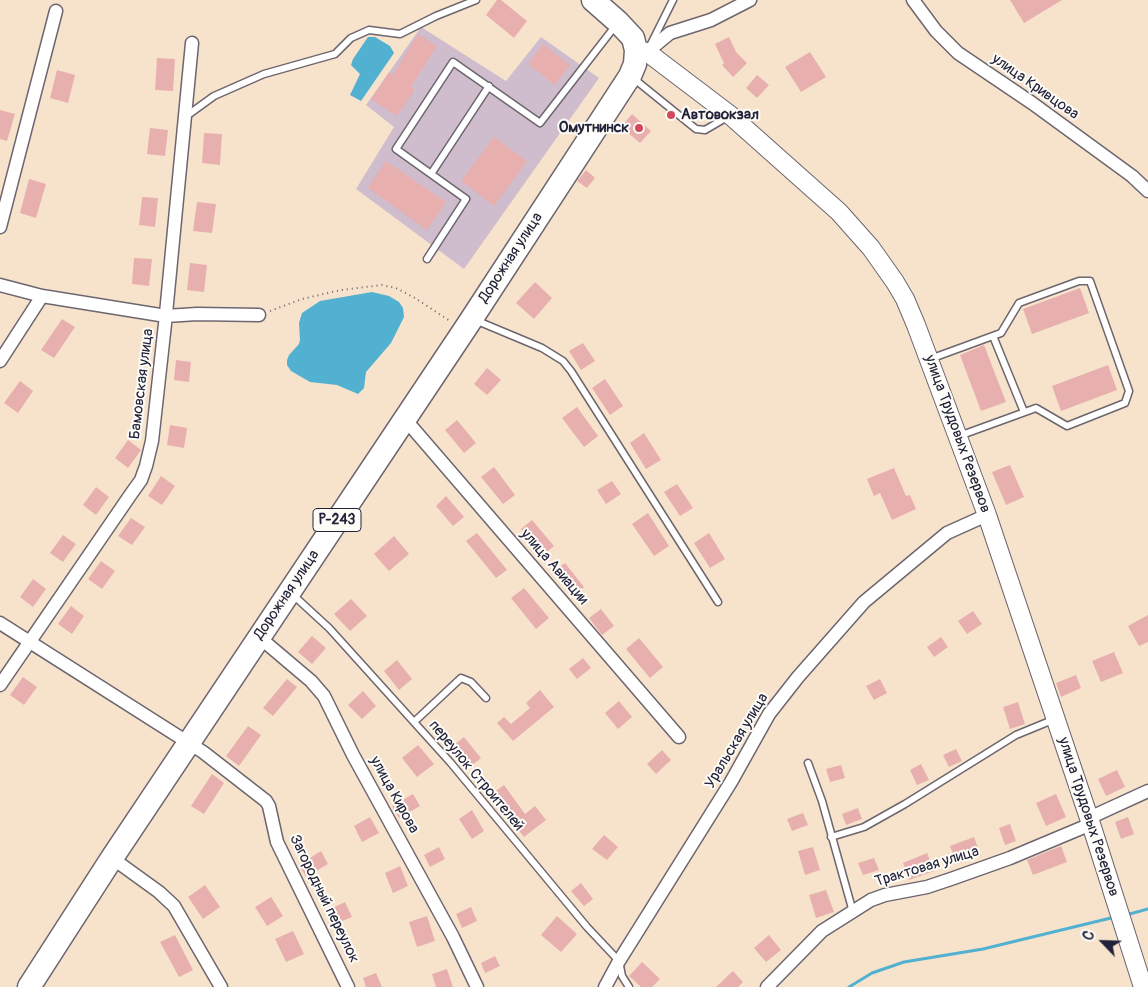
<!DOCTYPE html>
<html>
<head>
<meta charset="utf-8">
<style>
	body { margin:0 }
	#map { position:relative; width:1148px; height:987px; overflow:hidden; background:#f7e3cc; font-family:Pangolin,sans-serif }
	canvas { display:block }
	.north { position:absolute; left:1078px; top:917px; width:50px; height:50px; -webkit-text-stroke:4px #fdfcf7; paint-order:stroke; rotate:294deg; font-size:14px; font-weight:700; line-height:20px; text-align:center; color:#22223b }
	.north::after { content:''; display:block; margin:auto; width:18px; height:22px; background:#22223b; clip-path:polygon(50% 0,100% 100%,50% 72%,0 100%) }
</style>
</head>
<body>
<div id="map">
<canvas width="1148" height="987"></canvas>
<div class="north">С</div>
</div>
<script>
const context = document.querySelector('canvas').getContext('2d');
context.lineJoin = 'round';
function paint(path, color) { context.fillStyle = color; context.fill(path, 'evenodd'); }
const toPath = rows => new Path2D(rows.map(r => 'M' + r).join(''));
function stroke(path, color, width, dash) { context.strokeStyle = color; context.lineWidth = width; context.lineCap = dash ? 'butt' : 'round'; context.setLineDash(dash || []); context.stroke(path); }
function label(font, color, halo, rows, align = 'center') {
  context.font = font + ' Pangolin,sans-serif'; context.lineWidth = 4; context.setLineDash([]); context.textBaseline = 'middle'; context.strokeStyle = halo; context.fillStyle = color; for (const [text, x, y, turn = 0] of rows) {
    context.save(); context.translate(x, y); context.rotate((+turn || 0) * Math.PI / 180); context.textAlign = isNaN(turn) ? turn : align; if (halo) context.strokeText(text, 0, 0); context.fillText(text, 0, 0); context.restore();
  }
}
const industrial = toPath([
	[421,27,506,81,541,37,599,78,464,269,356,189,394,127,366,105]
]);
const water = toPath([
	[368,37,375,37,390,46,394,53,361,101,350,95,360,74,351,65,353,59],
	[372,292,389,296,399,302,403,308,404,317,391,343,366,372,364,388,358,394,337,385,310,382,291,371,287,365,287,360,289,355,299,344,300,340,299,323,302,313,320,301]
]);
const stream = toPath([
	[1126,915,1148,909],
	[849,987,872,973,904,962,983,949,1115,917]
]);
const building = toPath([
	[497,0,501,0,527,21,514,38,486,15],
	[1010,0,1062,0,1024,23],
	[418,34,437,46,411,87,415,90,397,116,371,99,389,72,393,75],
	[729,37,736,52,747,63,733,77,722,65,724,63,715,44],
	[543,44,570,65,555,85,528,64],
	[810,52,826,77,801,92,785,67],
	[157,58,175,59,173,91,155,90],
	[57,70,75,75,68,103,50,98],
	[757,75,769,85,757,98,746,88],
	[0,110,15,114,7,141,0,139],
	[632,114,651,131,640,143,621,127],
	[150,128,168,130,165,156,147,154],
	[204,133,222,134,220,165,202,163],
	[494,137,527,161,494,206,461,181],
	[386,161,446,202,427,230,368,188],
	[586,170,595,178,587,188,577,181],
	[29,179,46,184,36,218,20,213],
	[142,197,158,198,155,227,139,225],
	[197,202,216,204,212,233,193,231],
	[134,258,152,259,149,286,132,284],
	[190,263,207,265,204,292,187,290],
	[535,282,552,298,534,319,516,303],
	[1080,288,1089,313,1032,334,1023,309],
	[62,319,75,327,54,358,41,350],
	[583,343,595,361,581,370,569,351],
	[984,345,1006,402,981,411,960,355],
	[176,360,191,362,189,382,174,380],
	[1108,365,1117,390,1061,411,1052,386],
	[487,368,501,380,487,395,474,384],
	[605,379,623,406,610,415,592,388],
	[20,381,33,391,18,413,4,403],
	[577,407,598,436,584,447,562,418],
	[457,420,476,443,464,453,445,430],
	[170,425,187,428,184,448,167,445],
	[644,433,661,460,646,469,630,443],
	[128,440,141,450,128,468,115,458],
	[1010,465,1024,497,1006,505,992,472],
	[494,467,515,495,503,504,481,477],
	[894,468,906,496,910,495,916,509,892,520,880,493,874,496,867,479],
	[161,476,175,486,162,505,148,496],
	[612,481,621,494,606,504,597,490],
	[677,484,693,508,680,516,664,492],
	[96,487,109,497,96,515,83,505],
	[446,496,464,517,453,526,436,506],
	[648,513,669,546,654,556,632,524],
	[131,518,145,527,132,545,118,536],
	[532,520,554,546,542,556,521,529],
	[477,533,507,570,496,578,466,541],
	[709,533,725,559,710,568,694,543],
	[63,535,76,544,63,562,50,553],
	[394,536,409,554,389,571,374,554],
	[101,561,115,571,102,589,88,579],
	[565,563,584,587,572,596,553,572],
	[33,579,46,589,33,607,20,597],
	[524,588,549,618,536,629,511,598],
	[351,599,367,616,350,631,334,614],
	[71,606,84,616,72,634,58,624],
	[601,609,614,626,602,635,589,618],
	[973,611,982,624,967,634,958,621],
	[1148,615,1148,642,1139,646,1128,626],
	[312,636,326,648,312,664,298,652],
	[941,637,948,647,934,657,927,647],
	[639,638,663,667,650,678,626,649],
	[1114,652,1123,673,1101,682,1092,661],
	[583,658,591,668,577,679,569,669],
	[397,660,412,679,399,690,384,671],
	[1076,675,1081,688,1061,697,1056,683],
	[23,677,37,687,24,705,10,695],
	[287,679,297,687,273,716,263,708],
	[880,679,887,693,874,700,866,686],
	[540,690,554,707,513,741,497,723,504,717,511,724,530,708,526,703],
	[363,691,376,706,362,719,348,705],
	[619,701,632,717,618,729,605,713],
	[1018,702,1025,724,1010,729,1003,707],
	[248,726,261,735,239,766,226,756],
	[464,737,481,758,466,770,449,749],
	[418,745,434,764,417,777,402,758],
	[956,749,962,761,949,767,943,755],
	[662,750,671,760,656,774,647,764],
	[921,764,929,780,917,785,910,770],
	[841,765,845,778,830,782,826,769],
	[1117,770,1125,787,1106,796,1098,779],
	[212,774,224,783,204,814,191,806],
	[504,785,525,814,535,806,546,820,524,837,490,795],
	[413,794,420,806,399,818,392,806],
	[1056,794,1066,817,1046,826,1036,803],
	[858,808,862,819,846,825,842,814],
	[472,810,484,831,472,839,459,819],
	[803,813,808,825,792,831,787,819],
	[370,817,379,833,362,842,354,826],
	[1128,817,1134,834,1121,839,1115,822],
	[1010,824,1016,841,1005,845,999,828],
	[604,835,618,847,607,860,592,849],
	[974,837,981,856,957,864,950,846],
	[1061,846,1067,862,1033,875,1027,860],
	[439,847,445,859,430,867,424,855],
	[813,847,820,870,805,875,798,851],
	[321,851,328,864,306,877,299,865],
	[927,853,934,871,909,880,903,863],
	[874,858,879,870,863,875,858,863],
	[400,866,408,886,393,893,385,873],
	[581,883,593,899,584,906,571,891],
	[205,885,220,907,203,919,188,897],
	[826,890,834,912,816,918,809,895],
	[271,897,283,916,267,926,255,907],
	[345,902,352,917,335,924,328,910],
	[471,907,477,921,462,928,456,914],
	[427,916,435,941,417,947,409,922],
	[557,916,577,934,561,952,541,935],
	[293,931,304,954,286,962,275,939],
	[175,935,193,970,179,977,160,942],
	[769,935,781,950,766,962,754,948],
	[495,956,500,966,485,973,481,963],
	[642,962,660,979,652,987,641,987,629,976],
	[447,969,453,987,436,987,432,974],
	[733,971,743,982,738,987,716,987],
	[376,973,382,987,366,987,363,978]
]);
const path = toPath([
	[270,311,302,299,341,290,382,285,396,288,415,298,450,321]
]);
const lane = toPath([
	[651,44,673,0],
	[633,78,696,129,705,130,729,116],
	[185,117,214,96,264,74,335,54,351,38,369,30,400,34,436,16,476,0],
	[431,174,489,86],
	[427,259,466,199,396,149,453,62,540,123,616,25],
	[475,320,542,348,563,361,571,371,718,602],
	[993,336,1024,412],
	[930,359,1001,333,1019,303,1079,281,1090,281,1129,391,1125,403,1067,426,1036,408,959,436],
	[292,594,329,628,450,762,587,927,619,961,622,976,629,987],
	[414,722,461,678,471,682,486,698],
	[808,763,822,801,853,912],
	[831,837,864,827,905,804,1016,735,1055,719]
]);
const street = toPath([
	[913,0,936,31,958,53,1032,103,1132,176,1148,191],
	[647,52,670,33,711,20,750,0],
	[0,227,56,11],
	[0,285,42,296,0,361],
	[42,296,166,316,197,314,259,315],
	[404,418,679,737],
	[0,623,203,752,266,801,269,806,277,842,348,987],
	[259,637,311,681,324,696,353,755,453,937,477,987],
	[0,685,131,494,141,480,146,466,152,441,165,324,192,43],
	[1089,818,1148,791],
	[112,858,159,892,174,906,221,987],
	[605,987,619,961,731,782,769,714,798,677,864,602,947,533,987,515],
	[767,987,822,931,871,900,885,895,927,887,951,879,1010,858,1091,824]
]);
const secondary = toPath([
	[636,50,647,52,730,115,839,212,871,248,895,282,905,299,916,325,987,515,1091,824,1143,987]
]);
const highway = toPath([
	[29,987,112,858,469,323,630,76,635,64,636,50,633,38,618,22,593,0]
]);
const markers = [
	[671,115,5,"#d1495b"],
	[639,128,5,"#d1495b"]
];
const shields = [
	[337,520,48]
];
const shieldNames = [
	["Р-243",337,520]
];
const streetNames = [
	["улица Кривцова",1035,87,35],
	["Дорожная улица",511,258,-57],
	["Бамовская улица",142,384,-83],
	["улица Трудовых Резервов",957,434,70],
	["улица Авиации",554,567,49],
	["Дорожная улица",287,595,-56],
	["Уральская улица",737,741,-59],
	["переулок Строителей",476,776,50],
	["улица Кирова",394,795,61],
	["улица Трудовых Резервов",1088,817,72],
	["Трактовая улица",927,867,-17],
	["Загородный переулок",324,899,64]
];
const poiNames = [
	["Автовокзал",681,115],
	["Омутнинск",629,128,"right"]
];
paint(industrial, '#cfbdce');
paint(water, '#52b0d1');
stroke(stream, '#52b0d1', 3);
paint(building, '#e7b0ae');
stroke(lane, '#6d666e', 9);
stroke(street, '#6d666e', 15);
stroke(secondary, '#6d666e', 20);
stroke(highway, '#6d666e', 25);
stroke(path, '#6d666e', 2, [1, 4]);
stroke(lane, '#fff', 6);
stroke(street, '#fff', 12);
stroke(secondary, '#fff', 18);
stroke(highway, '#fff', 22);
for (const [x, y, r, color] of markers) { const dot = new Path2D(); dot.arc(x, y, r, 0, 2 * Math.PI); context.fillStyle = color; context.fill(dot); stroke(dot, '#fdfcf7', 2); }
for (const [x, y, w] of shields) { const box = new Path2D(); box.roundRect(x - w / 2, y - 11.5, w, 23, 4); context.fillStyle = '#fdfcf7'; context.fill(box); stroke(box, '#22223b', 1); }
label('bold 14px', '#22223b', null, shieldNames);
label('15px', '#22223b', '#fdfcf7', streetNames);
label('bold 15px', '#22223b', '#fdfcf7', poiNames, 'left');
</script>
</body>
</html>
